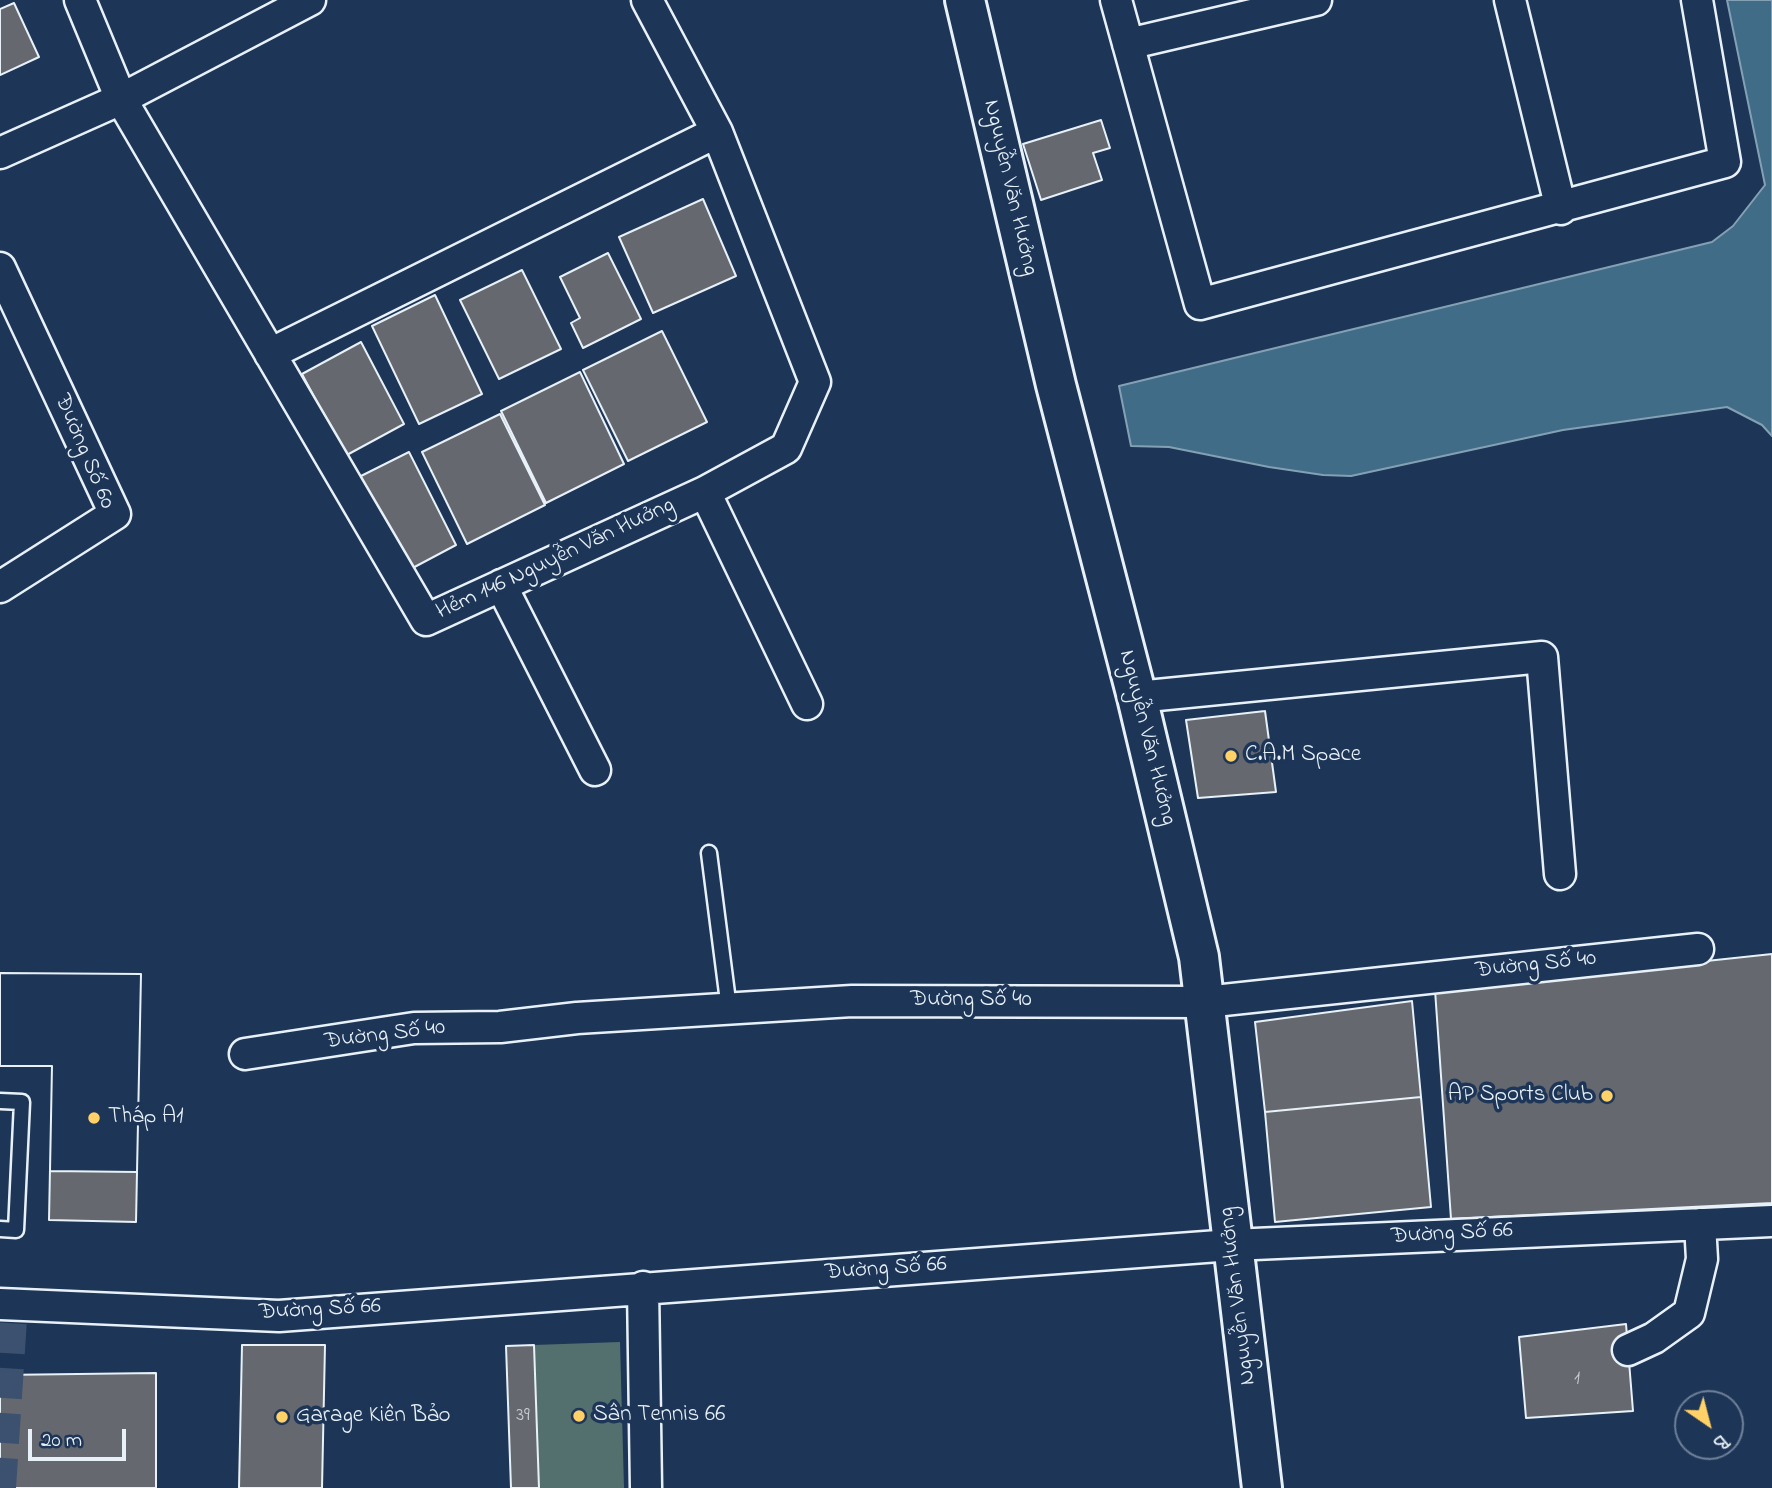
<!DOCTYPE html>
<html>
<head>
<meta charset="utf-8">
<style>
	body { margin:0 }
	#map { position:relative; width:1772px; height:1488px; overflow:hidden; background:#1d3557; font-family:"Indie Flower",sans-serif }
	canvas { display:block }
	.north { position:absolute; left:1674px; top:1390px; width:70px; height:70px; box-sizing:border-box; background:#1d3557; border:2px solid #6e8097; border-radius:50%; rotate:145deg; font-size:19px; font-weight:700; line-height:28px; text-align:center; color:#e8f1f8 }
	.north::after { content:''; display:block; margin:auto; width:24px; height:32px; background:#ffd166; clip-path:polygon(50% 0,100% 100%,50% 72%,0 100%) }
	.scale { position:absolute; left:28px; top:1429px; width:98px; height:32px; box-sizing:border-box; border:4px solid #e8f1f8; border-top:0; padding-left:9px; font-size:21px; line-height:24px; white-space:nowrap; color:#e8f1f8; -webkit-text-stroke:5px #1d3557; paint-order:stroke }
</style>
</head>
<body>
<div id="map">
<canvas width="1772" height="1488"></canvas>
<div class="north">B</div>
<div class="scale">20 m</div>
</div>
<script>
const context = document.querySelector('canvas').getContext('2d');
context.lineJoin = 'round';
function paint(path, color) { context.fillStyle = color; context.fill(path, 'evenodd'); }
const toPath = rows => new Path2D(rows.map(r => 'M' + r).join(''));
function stroke(path, color, width, dash) { context.strokeStyle = color; context.lineWidth = width; context.lineCap = dash ? 'butt' : 'round'; context.setLineDash(dash || []); context.stroke(path); }
function label(font, color, halo, rows, align = 'center') {
  context.font = font + ' "Indie Flower",sans-serif'; context.lineWidth = 7; context.setLineDash([]); context.textBaseline = 'middle'; context.strokeStyle = halo; context.fillStyle = color; for (const [text, x, y, turn = 0] of rows) {
    context.save(); context.translate(x, y); context.rotate((+turn || 0) * Math.PI / 180); context.textAlign = isNaN(turn) ? turn : align; if (halo) context.strokeText(text, 0, 0); context.fillText(text, 0, 0); context.restore();
  }
}
const green = toPath([
	[620,1342,624,1488,539,1488,534,1345]
]);
const water = toPath([
	[1727,0,1772,0,1772,436,1762,425,1727,407,1563,430,1351,476,1323,475,1269,467,1169,447,1131,446,1119,386,1712,242,1733,226,1765,185,1727,0]
]);
const building = toPath([
	[14,3,39,57,0,75,0,9,14,3],
	[1101,120,1110,148,1093,153,1102,180,1041,200,1023,144,1101,120],
	[703,199,736,276,653,313,619,237,703,199],
	[608,253,641,319,583,348,571,323,580,318,560,277,608,253],
	[522,270,561,349,499,379,460,300,522,270],
	[435,295,482,394,419,424,372,326,435,295],
	[662,331,707,422,628,461,583,370,662,331],
	[361,342,404,424,345,456,302,374,361,342],
	[580,372,624,464,546,503,501,411,580,372],
	[500,414,545,505,467,544,422,452,500,414],
	[409,452,456,545,407,571,359,477,409,452],
	[1265,711,1276,792,1198,798,1186,720,1265,711],
	[1772,954,1772,1203,1451,1219,1435,990,1772,954],
	[0,973,141,974,137,1172,50,1171,52,1066,0,1066,0,973],
	[0,973,141,974,136,1222,49,1220,52,1066,0,1066,0,973],
	[1412,1001,1421,1097,1265,1112,1255,1022,1412,1001],
	[1421,1097,1431,1207,1275,1222,1265,1112,1421,1097],
	[1626,1324,1633,1411,1526,1418,1519,1337,1626,1324],
	[242,1345,325,1345,322,1488,239,1488,242,1345],
	[534,1345,539,1488,511,1488,506,1346,534,1345],
	[156,1373,156,1488,0,1488,0,1375,156,1373]
]);
const minorTunnel = toPath([
	[1,1488,13,1304]
]);
const service = toPath([
	[709,853,729,1009],
	[0,1101,22,1102,16,1230,0,1229]
]);
const minor = toPath([
	[80,0,121,99,426,620,705,492,786,448,815,382,717,132,647,0],
	[1116,0,1200,304,1725,162,1697,0],
	[1510,0,1561,209],
	[1128,44,1316,0],
	[0,153,121,99,310,0],
	[0,268,115,514,0,587],
	[270,354,717,132],
	[705,492,807,704],
	[501,585,595,770],
	[1137,697,1542,657,1560,874],
	[245,1054,414,1028,500,1027,577,1018,852,1001,1205,1002,1698,949],
	[643,1287,646,1488],
	[0,1304,279,1316,1232,1245,1772,1221],
	[1628,1350,1654,1338,1689,1313,1702,1259,1700,1224]
]);
const secondary = toPath([
	[965,0,1056,385,1137,697,1199,957,1262,1488]
]);
const markers = [
	[1231,756,7,"#ffd166"],
	[1607,1096,7,"#ffd166"],
	[94,1118,7,"#ffd166"],
	[579,1416,7,"#ffd166"],
	[282,1417,7,"#ffd166"]
];
const numberNames = [
	["1",1577,1380],
	["39",523,1417]
];
const streetNames = [
	["Nguyễn Văn Hưởng",1009,188,77],
	["Đường Số 60",83,452,67],
	["Hẻm 146 Nguyễn Văn Hưởng",556,560,-25],
	["Nguyễn Văn Hưởng",1146,738,76],
	["Đường Số 40",1536,966,-6],
	["Đường Số 40",971,1001],
	["Đường Số 40",385,1036,-7],
	["Đường Số 66",1452,1235,-3],
	["Đường Số 66",886,1270,-4],
	["Nguyễn Văn Hưởng",1239,1296,-97],
	["Đường Số 66",320,1311,-3]
];
const poiNames = [
	["C.A.M Space",1245,756],
	["AP Sports Club",1593,1096,"right"],
	["Tháp A1",108,1118],
	["Sân Tennis 66",593,1416],
	["Garage Kiên Bảo",296,1417]
];
paint(green, '#54706e');
paint(water, '#416c87');
stroke(water, '#84a1b4', 2);
paint(building, '#666870');
stroke(building, '#e8f1f8', 2);
stroke(minorTunnel, '#3b516f', 30, [30, 15]);
stroke(service, '#e8f1f8', 19);
stroke(minor, '#e8f1f8', 35);
stroke(secondary, '#e8f1f8', 44);
stroke(service, '#1d3557', 14);
stroke(minor, '#1d3557', 30);
stroke(secondary, '#1d3557', 38);
for (const [x, y, r, color] of markers) { const dot = new Path2D(); dot.arc(x, y, r, 0, 2 * Math.PI); context.fillStyle = color; context.fill(dot); stroke(dot, '#1d3557', 2.5); }
label('19px', '#c8cfd6', null, numberNames);
label('23px', '#e8f1f8', '#1d3557', streetNames);
label('23px', '#e8f1f8', '#1d3557', poiNames, 'left');
</script>
</body>
</html>
